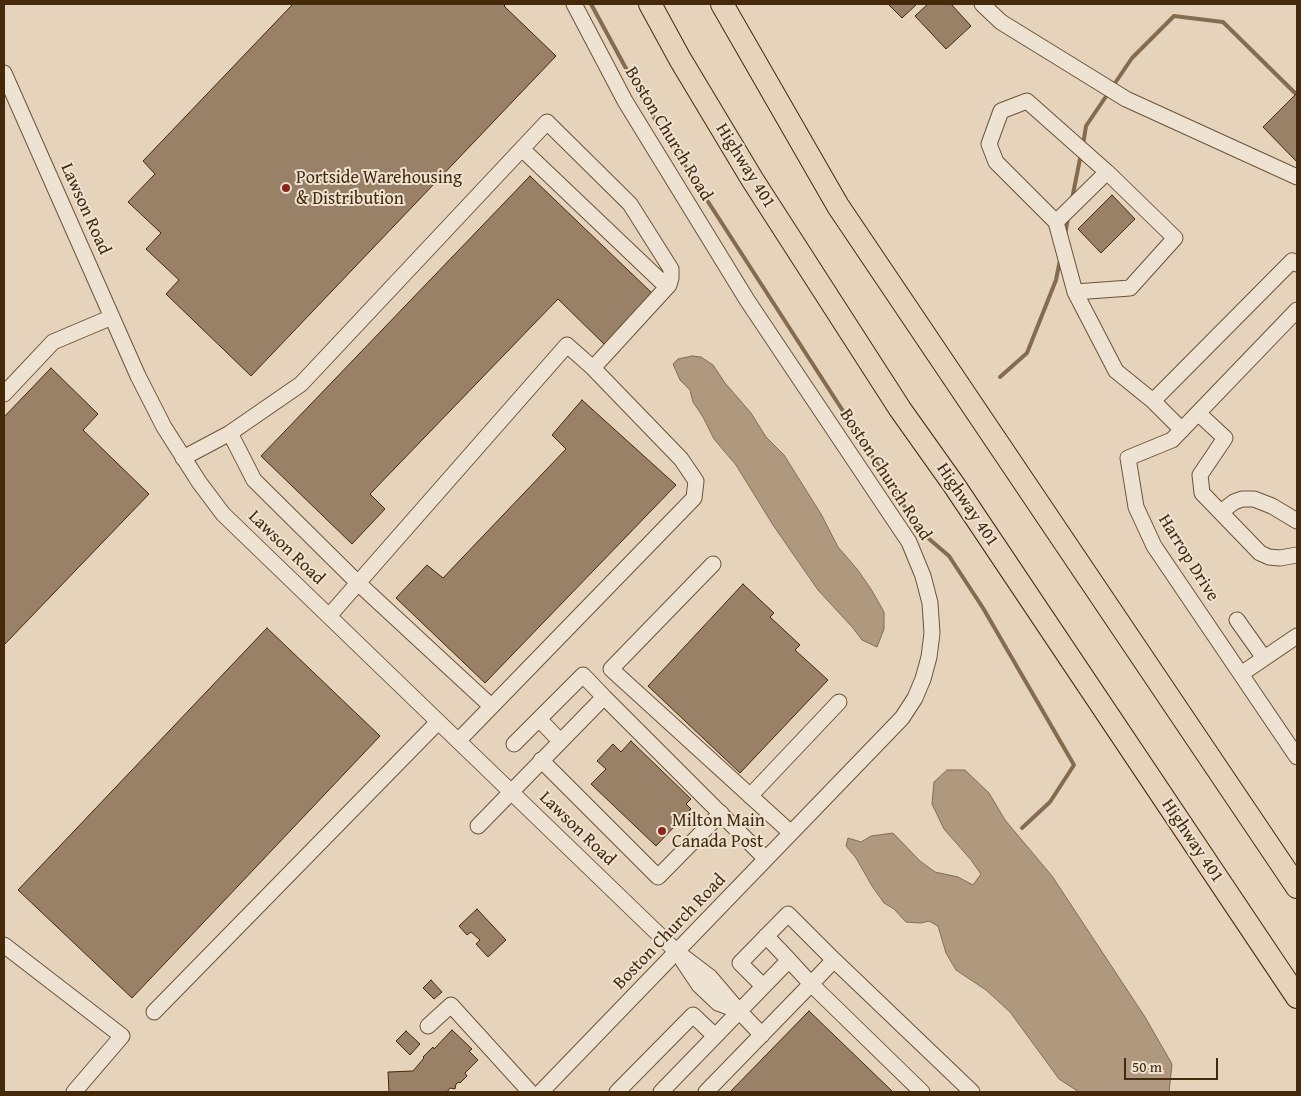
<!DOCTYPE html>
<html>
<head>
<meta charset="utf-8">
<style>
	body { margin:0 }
	#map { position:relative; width:1301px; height:1096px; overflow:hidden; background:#e5d3bc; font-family:"Gentium Book Plus",serif }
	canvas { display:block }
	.frame { position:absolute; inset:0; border:5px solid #44290a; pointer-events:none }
	.scale { position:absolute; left:1124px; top:1058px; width:94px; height:22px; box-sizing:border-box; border:2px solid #44290a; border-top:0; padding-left:6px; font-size:15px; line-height:18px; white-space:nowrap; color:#44290a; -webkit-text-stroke:4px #eee2d3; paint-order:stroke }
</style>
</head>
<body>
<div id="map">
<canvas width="1301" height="1096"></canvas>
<div class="frame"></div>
<div class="scale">50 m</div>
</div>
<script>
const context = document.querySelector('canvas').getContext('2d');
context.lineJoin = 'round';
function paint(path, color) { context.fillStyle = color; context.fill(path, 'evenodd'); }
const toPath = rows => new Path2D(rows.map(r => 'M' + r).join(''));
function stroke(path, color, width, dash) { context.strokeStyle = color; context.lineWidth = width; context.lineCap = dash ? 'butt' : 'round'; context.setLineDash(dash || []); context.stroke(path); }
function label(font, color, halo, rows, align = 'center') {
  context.font = font + ' "Gentium Book Plus",serif'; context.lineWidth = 4; context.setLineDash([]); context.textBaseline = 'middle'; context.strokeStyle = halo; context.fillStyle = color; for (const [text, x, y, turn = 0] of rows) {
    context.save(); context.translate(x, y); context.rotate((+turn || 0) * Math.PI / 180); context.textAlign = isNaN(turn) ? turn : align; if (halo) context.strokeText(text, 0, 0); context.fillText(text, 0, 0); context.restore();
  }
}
const water = toPath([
	[692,356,701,357,713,365,725,383,751,413,766,437,784,455,821,514,838,547,857,569,871,589,884,612,884,629,877,647,862,640,853,628,818,590,773,525,736,465,714,439,703,417,693,402,690,390,680,380,673,364,678,359,692,356],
	[947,770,965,770,989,793,1005,820,1052,876,1145,1017,1172,1064,1169,1092,1079,1092,1059,1079,1010,1012,986,990,956,970,946,953,938,926,929,921,921,923,906,922,894,909,884,903,872,886,856,858,846,846,848,838,861,842,871,836,893,833,920,861,935,872,958,877,973,885,981,874,971,860,944,829,932,804,934,782,947,770]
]);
const stream = toPath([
	[591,4,647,107,921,532,949,556,983,608,1074,765,1050,802,1022,828],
	[1113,86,1132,58,1174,16,1223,22,1297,95],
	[1083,145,1086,126,1109,92],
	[1072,199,1081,154],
	[1065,235,1068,218],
	[1000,377,1027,353,1056,280,1060,260]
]);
const building = toPath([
	[293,4,506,4,504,6,556,56,251,376,166,294,179,280,146,249,161,233,128,202,155,174,143,161,293,4],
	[888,4,917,4,902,18,888,4],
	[928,4,951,4,971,26,946,49,915,16,928,4],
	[1297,93,1297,162,1263,127,1297,93],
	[530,176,654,295,606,346,558,299,370,494,385,509,352,544,261,456,530,176],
	[1112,195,1135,219,1101,253,1078,229,1112,195],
	[51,368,98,414,83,430,149,494,4,645,4,417,51,368],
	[582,400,676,485,485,683,396,598,427,565,443,578,566,449,552,435,582,400],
	[743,584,774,613,770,617,800,645,795,650,828,680,740,773,648,686,743,584],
	[267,628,380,736,132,998,18,890,267,628],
	[631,741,691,799,686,804,691,809,656,846,591,784,606,769,597,761,613,744,621,752,631,741],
	[477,909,506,940,488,957,476,944,480,940,471,932,467,935,459,926,477,909],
	[431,980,442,992,434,999,423,988,431,980],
	[809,1011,893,1092,730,1092,809,1011],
	[452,1030,472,1049,469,1051,478,1060,465,1073,467,1076,460,1083,459,1082,456,1084,455,1089,450,1088,447,1092,389,1092,388,1072,413,1071,424,1058,423,1057,433,1047,434,1049,452,1030],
	[406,1031,420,1044,410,1055,396,1041,406,1031]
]);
const minor = toPath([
	[982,4,1001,22,1126,99,1297,177],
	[4,73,138,376,164,427,199,482,223,514,677,952,710,977,739,1011,762,1035],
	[522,149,667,287],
	[1056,222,996,162,989,144,1001,111,1027,101,1107,172],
	[1075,292,1130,288,1175,238,1107,172,1056,222,1075,292,1116,371,1153,401,1182,430],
	[1297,310,1172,440,1128,458,1136,507,1154,546,1297,757],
	[4,394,53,342,112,317],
	[1153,401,1292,261,1297,264],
	[1198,413,1225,438,1200,475,1202,493,1260,553,1269,557,1280,558,1297,555],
	[230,433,254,480,358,583,491,706],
	[183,458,230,433,301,384,547,122,630,204,671,269,671,278,669,285,593,368,681,459,696,481,694,498,458,741],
	[1221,512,1234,502,1242,499,1254,499,1272,506,1297,521],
	[713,564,611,669,791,833],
	[329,616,567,345,593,368],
	[1237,620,1264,658],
	[1241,674,1297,636],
	[539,719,560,741],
	[514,744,583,675,604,697],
	[541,760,658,877,721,813],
	[750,796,839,702],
	[478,826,604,697,766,859],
	[766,936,789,960],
	[4,945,122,1036,74,1092],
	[683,961,699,985,718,1003,739,1011],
	[763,986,740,963,788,914,834,960],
	[154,1012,438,722],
	[428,1026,451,1005,530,1092],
	[541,1092,902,718,915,698,923,679,929,657,932,633,930,603,923,576,909,542,747,300,625,101,574,4],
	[617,1092,693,1015,715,1036],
	[661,1092,789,960,811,984,834,960,972,1092],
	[706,1092,811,984,922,1092]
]);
const highway = toPath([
	[650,4,680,59,752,179,900,409,954,485,1297,997],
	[722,4,838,206,1297,887]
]);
const markers = [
	[286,188,5,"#8f2418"],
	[662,831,5,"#8f2418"]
];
const streetNames = [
	["Boston Church Road",668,134,59],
	["Highway 401",745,166,58],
	["Lawson Road",85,209,66],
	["Boston Church Road",885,475,57],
	["Highway 401",967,505,56],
	["Lawson Road",286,548,44],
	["Harrop Drive",1188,558,58],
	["Lawson Road",577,829,44],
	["Highway 401",1192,841,56],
	["Boston Church Road",670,932,-46]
];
const poiNames = [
	["Portside Warehousing",296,178],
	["& Distribution",296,199],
	["Milton Main",672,821],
	["Canada Post",672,842]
];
paint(water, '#ae997f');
stroke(water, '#846c50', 1);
stroke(stream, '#846c50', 4);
paint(building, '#988167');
stroke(building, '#44290a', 1);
stroke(minor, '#6c5436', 17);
stroke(highway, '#44290a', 24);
stroke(minor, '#eee2d3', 15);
stroke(highway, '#e5d3bc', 22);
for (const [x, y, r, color] of markers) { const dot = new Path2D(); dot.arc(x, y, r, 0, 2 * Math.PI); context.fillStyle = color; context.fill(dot); stroke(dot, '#eee2d3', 2); }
label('18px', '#44290a', '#eee2d3', streetNames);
label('18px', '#44290a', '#eee2d3', poiNames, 'left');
</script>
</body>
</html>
